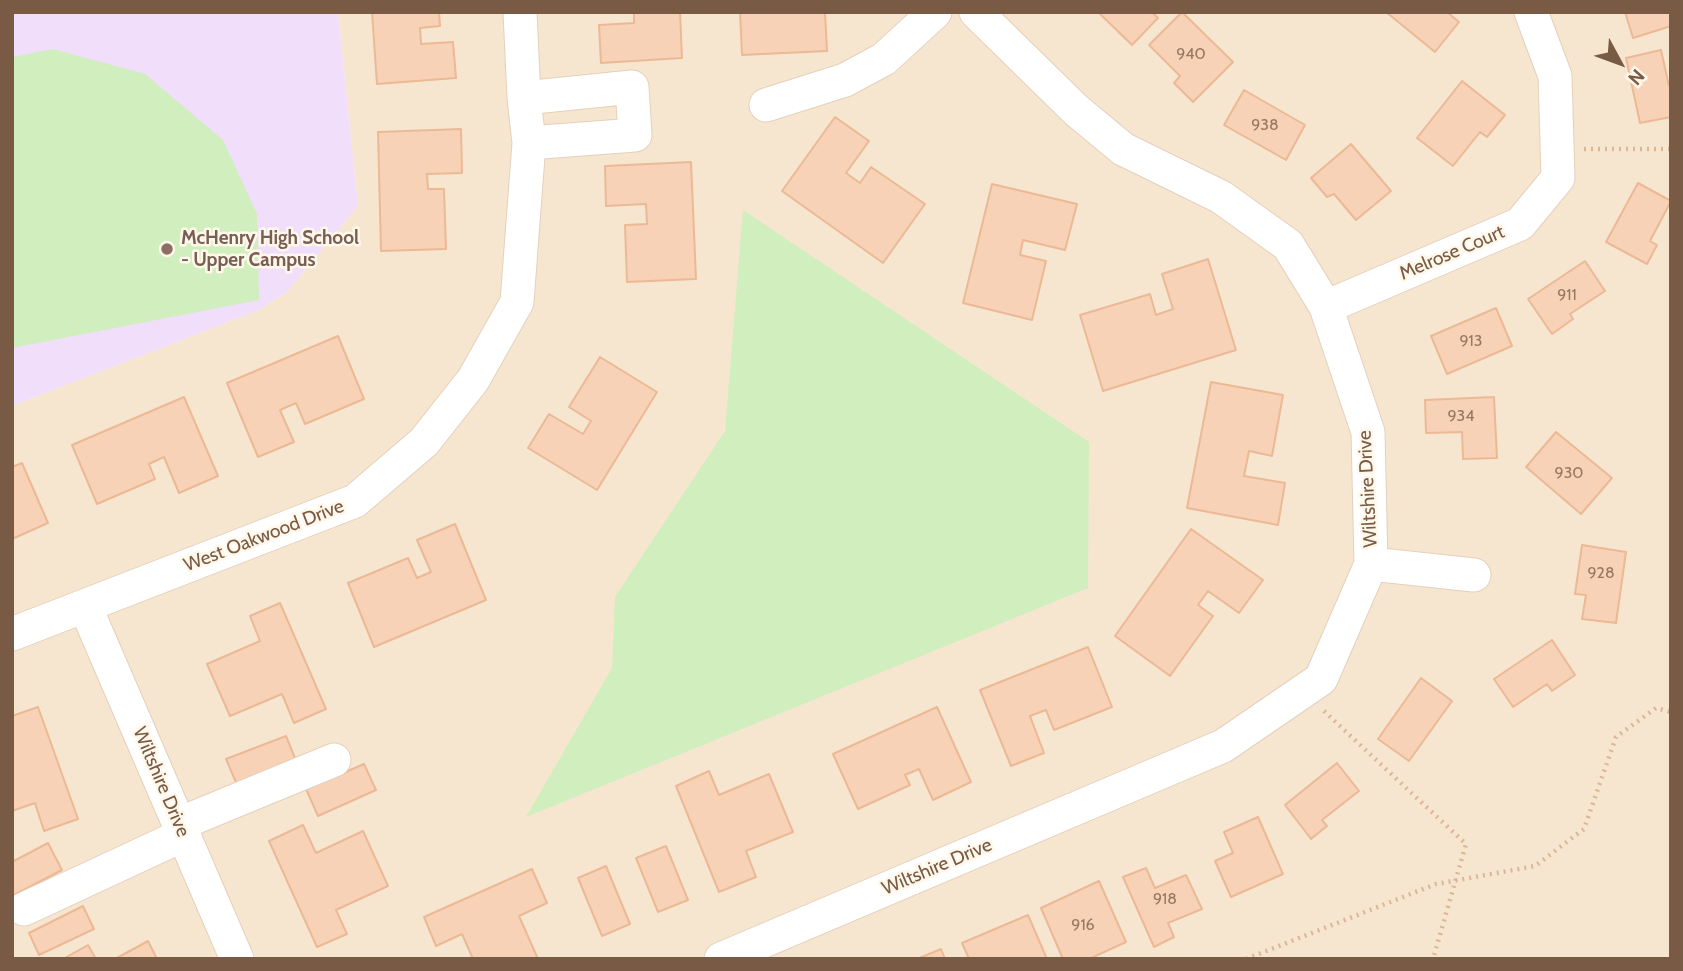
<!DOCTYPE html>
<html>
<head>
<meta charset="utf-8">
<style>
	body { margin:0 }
	#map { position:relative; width:1683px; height:971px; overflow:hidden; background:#fff4e1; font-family:Cabin,sans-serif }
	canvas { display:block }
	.frame { position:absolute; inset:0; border:14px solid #795a45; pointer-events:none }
	.north { position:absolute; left:1585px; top:28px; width:70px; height:70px; -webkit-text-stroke:5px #fff8ea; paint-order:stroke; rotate:131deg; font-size:19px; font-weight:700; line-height:28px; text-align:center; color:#795a45 }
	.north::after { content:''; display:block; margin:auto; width:24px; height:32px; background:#795a45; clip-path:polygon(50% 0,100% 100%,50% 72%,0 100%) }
</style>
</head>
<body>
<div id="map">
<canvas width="1683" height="971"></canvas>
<div class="frame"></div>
<div class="north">N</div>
</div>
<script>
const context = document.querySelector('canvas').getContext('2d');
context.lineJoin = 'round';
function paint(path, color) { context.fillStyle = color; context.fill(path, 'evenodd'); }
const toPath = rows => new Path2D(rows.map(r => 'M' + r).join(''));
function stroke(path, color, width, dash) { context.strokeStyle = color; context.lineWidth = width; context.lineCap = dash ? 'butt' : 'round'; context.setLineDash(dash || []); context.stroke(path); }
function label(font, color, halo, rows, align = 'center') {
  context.font = font + ' Cabin,sans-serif'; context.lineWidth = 5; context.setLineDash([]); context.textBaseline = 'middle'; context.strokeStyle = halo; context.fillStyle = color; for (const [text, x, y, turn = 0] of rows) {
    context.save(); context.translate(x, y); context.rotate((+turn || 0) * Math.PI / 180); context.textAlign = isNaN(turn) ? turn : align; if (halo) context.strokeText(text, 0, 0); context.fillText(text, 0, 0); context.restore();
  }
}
const residential = toPath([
	[338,12,1671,12,1671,959,12,959,12,406,259,310,287,292,358,206]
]);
const education = toPath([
	[12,12,338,12,358,206,287,292,259,310,12,406]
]);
const green = toPath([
	[53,49,145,74,223,140,257,214,259,300,12,348,12,57],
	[743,210,1089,442,1088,588,526,817,612,668,615,597,725,431]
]);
const building = toPath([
	[372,12,439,12,440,26,420,28,421,44,453,42,456,78,377,84,372,12],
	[634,12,680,12,682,58,601,63,599,25,634,23,634,12],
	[740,12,825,12,827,51,742,55,740,12],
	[1098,12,1152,12,1158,18,1132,45,1098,12],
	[1182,12,1233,62,1193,102,1174,83,1180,76,1149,45,1182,12],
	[1386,12,1447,12,1459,22,1435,52,1386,12],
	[1625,12,1671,12,1671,26,1633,38,1625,12],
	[1661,50,1669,86,1671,86,1671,117,1640,123,1626,58,1661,50],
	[1462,81,1505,115,1487,137,1480,132,1453,166,1417,138,1462,81],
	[1244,90,1305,125,1286,160,1224,125,1244,90],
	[835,117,869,141,846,173,860,183,871,167,925,204,883,263,782,191,835,117],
	[461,129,462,173,427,174,428,189,444,189,446,249,381,251,378,132,461,129],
	[1351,144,1391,191,1356,220,1334,194,1327,197,1311,178,1351,144],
	[691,162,696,279,627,282,625,225,647,224,646,204,606,206,605,166,691,162],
	[1638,183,1671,201,1650,241,1657,245,1647,264,1606,242,1638,183],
	[992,184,1077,204,1065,250,1023,240,1020,255,1046,261,1032,320,963,303,992,184],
	[1208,259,1236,350,1103,391,1080,315,1150,294,1156,315,1173,309,1162,274,1208,259],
	[1585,261,1605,291,1570,314,1573,319,1552,334,1528,299,1585,261],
	[1496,308,1512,346,1447,374,1431,336,1496,308],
	[338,336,364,399,305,424,296,403,280,410,294,442,258,457,227,383,338,336],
	[600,357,657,392,597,490,528,448,549,414,583,434,591,421,569,407,600,357],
	[1211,382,1283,395,1272,456,1249,451,1244,476,1285,483,1278,525,1187,508,1211,382],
	[184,397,218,476,179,493,164,457,149,464,155,479,97,504,72,445,184,397],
	[1494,397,1497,458,1463,459,1462,432,1426,433,1425,400,1494,397],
	[1556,432,1612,478,1581,514,1526,467,1556,432],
	[22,463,48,523,12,539,12,467,22,463],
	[455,524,486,600,374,647,348,583,408,558,417,578,431,572,417,540,455,524],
	[1191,529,1263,580,1239,613,1208,591,1198,605,1213,616,1170,676,1115,636,1191,529],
	[1582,545,1626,552,1616,623,1582,619,1586,595,1575,594,1582,545],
	[280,603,326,709,294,723,282,694,230,716,207,664,260,641,250,616,280,603],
	[1552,640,1575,675,1552,691,1547,684,1513,707,1494,679,1552,640],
	[1088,647,1112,707,1054,730,1046,710,1030,716,1044,753,1011,766,980,690,1088,647],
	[1421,678,1452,701,1409,761,1378,739,1421,678],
	[38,707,78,819,44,831,35,803,12,811,12,716,38,707],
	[937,707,971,782,933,800,919,769,905,775,910,785,858,809,833,754,937,707],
	[286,736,297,763,238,787,226,759,286,736],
	[1337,763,1359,791,1322,820,1327,826,1311,839,1285,805,1337,763],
	[364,764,376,790,318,816,306,789,364,764],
	[709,771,719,795,769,774,793,832,746,851,756,877,719,892,676,786,709,771],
	[1258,817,1283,874,1231,897,1215,861,1233,853,1224,832,1258,817],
	[303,825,316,853,363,831,388,886,336,910,347,934,317,947,269,841,303,825],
	[48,843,62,870,12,896,12,862,48,843],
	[666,846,688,900,658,912,636,858,666,846],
	[606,866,630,924,602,936,578,878,606,866],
	[1146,868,1155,888,1186,875,1202,909,1168,923,1174,937,1154,947,1123,877,1146,868],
	[532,869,547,903,519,916,538,959,473,959,462,934,436,946,424,917,532,869],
	[1099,881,1126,942,1089,959,1063,959,1041,908,1099,881],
	[83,906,94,929,39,955,29,933,83,906],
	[1028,915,1047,959,969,959,962,943,1028,915],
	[148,941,157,959,115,959,148,941],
	[88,945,96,959,63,959,88,945],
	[941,949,945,959,917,959,941,949]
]);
const path = toPath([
	[1584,149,1671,149],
	[1324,711,1466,844,1433,959],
	[1246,959,1436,884,1535,866,1584,829,1616,737,1656,708,1671,712]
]);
const minor = toPath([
	[524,98,632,87,635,135,529,143],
	[766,105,845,80,884,59,935,12],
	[1326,307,1520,224,1558,178,1555,76,1531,12],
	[1371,564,1474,575],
	[85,606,237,959],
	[12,634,355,501,424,442,473,380,517,302,529,143,524,98,520,12],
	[179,824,334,760],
	[24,909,183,835],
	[721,959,1223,746,1321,679,1371,564,1368,432,1326,307,1288,245,1221,197,1123,149,1076,110,976,12]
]);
const markers = [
	[167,249,7,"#8d6e63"]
];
const numberNames = [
	["940",1191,54],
	["938",1265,125],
	["911",1567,295],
	["913",1471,341],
	["934",1461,416],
	["930",1569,473],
	["928",1601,573],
	["918",1165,899],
	["916",1083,925]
];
const educationNames = [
	["McHenry High School",181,238],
	["- Upper Campus",181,260]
];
const streetNames = [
	["Melrose Court",1452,253,-23],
	["Wiltshire Drive",1368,489,-93],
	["West Oakwood Drive",264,536,-21],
	["Wiltshire Drive",161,782,67],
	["Wiltshire Drive",937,867,-23]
];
paint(residential, '#f7e6cf');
paint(education, '#f1defb');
paint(green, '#d0eebe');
paint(building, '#f7d2b6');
stroke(building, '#ebb995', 2);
stroke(minor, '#e4d0bc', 35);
stroke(path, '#dcb699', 4.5, [2, 5]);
stroke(minor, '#fff', 33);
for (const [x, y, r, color] of markers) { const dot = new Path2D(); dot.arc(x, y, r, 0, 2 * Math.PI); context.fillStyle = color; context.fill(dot); stroke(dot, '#fff8ea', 2.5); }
label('16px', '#987861', null, numberNames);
label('bold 19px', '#785e54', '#fff8ea', educationNames, 'left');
label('19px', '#795a45', '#fff8ea', streetNames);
</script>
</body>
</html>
